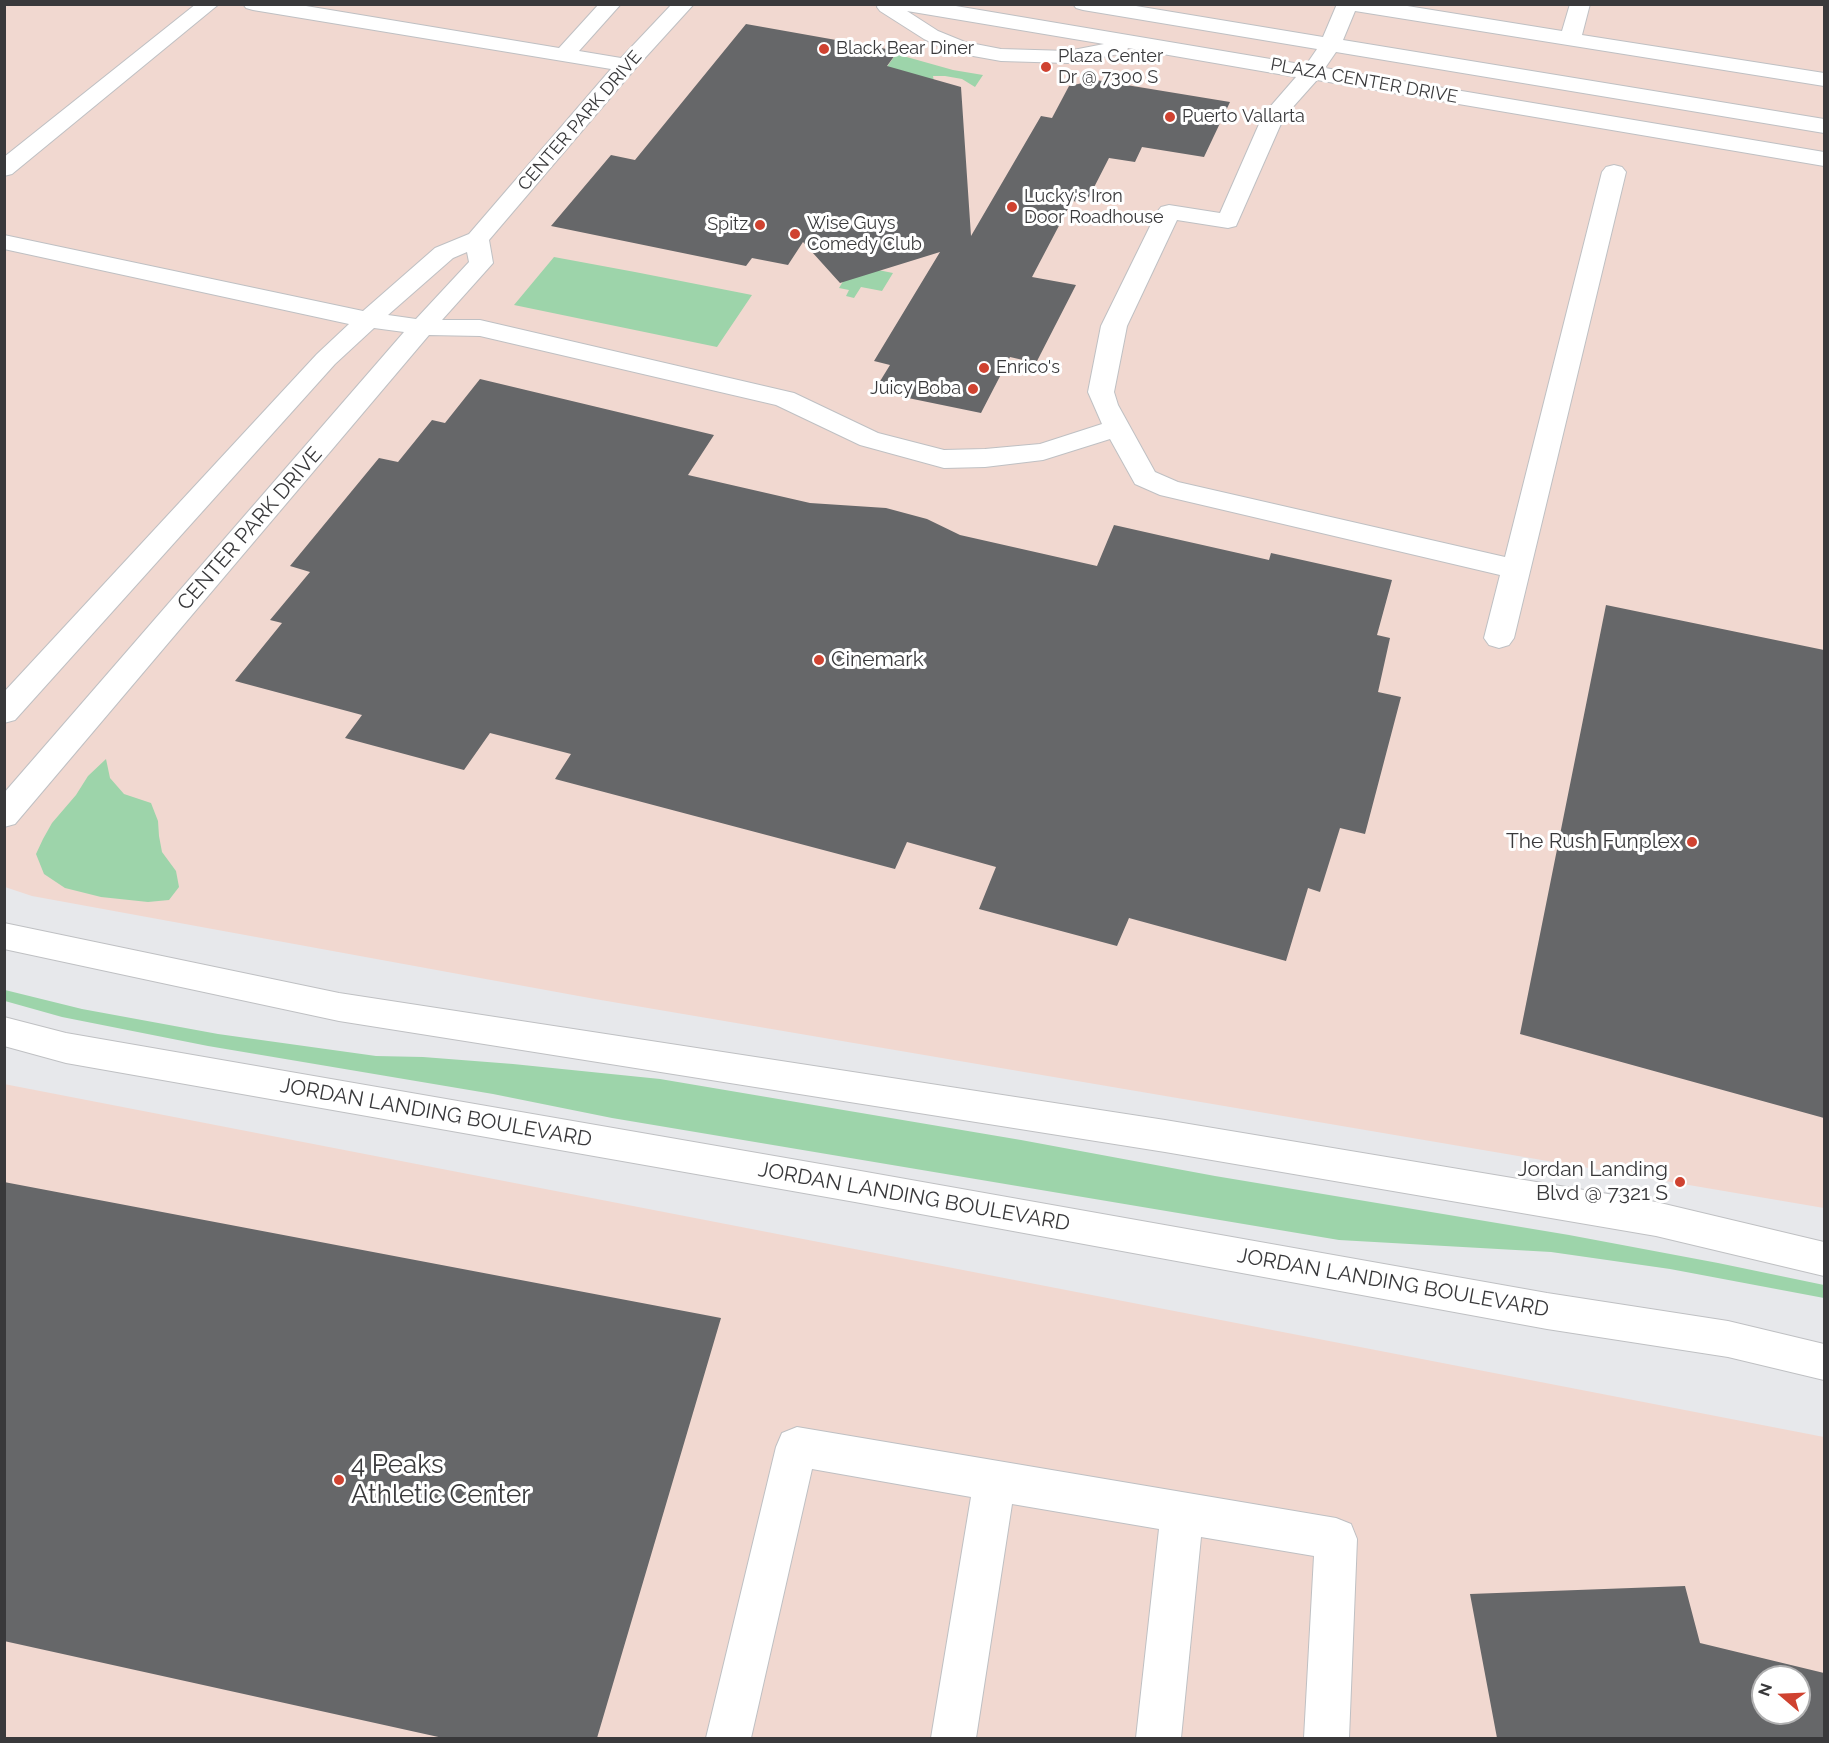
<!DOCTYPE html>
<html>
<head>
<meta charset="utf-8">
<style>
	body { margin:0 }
	#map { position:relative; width:1829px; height:1743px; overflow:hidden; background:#e7e8eb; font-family:Raleway,sans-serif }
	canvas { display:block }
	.frame { position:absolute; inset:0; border:6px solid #39393b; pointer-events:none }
	.north { position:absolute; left:1751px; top:1665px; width:60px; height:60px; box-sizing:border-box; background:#fff; border:2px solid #b0b0b1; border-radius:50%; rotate:289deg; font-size:16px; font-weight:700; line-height:24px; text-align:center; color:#39393b }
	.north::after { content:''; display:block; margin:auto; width:21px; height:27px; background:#cf4230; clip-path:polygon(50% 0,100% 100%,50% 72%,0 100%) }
</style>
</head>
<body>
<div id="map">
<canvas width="1829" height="1743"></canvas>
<div class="frame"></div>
<div class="north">N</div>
</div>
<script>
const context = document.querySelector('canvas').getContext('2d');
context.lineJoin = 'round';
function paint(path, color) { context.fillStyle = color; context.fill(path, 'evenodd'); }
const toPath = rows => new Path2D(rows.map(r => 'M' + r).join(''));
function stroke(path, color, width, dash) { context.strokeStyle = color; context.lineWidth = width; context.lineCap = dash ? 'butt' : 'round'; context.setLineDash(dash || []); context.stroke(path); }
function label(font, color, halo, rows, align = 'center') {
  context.font = font + ' Raleway,sans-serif'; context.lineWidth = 6; context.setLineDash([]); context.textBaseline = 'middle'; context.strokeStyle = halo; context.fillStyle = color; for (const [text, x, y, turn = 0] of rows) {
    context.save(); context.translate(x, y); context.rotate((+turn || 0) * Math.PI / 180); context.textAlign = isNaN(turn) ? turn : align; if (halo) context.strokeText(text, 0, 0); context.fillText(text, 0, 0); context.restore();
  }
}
const commercial = toPath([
	[4,5,1824,5,1824,1208,595,999,32,896,5,887],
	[4,1084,1824,1437,1824,1738,5,1738],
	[1763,1677,1799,1677,1799,1713,1763,1713]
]);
const green = toPath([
	[896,54,953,70,983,75,975,87,962,79,945,76,933,76,934,82,877,81],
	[554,257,635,272,752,295,717,347,514,305],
	[853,265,893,273,882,291,861,287,854,298,846,296,849,290,839,288],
	[106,759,110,778,124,794,151,803,158,821,159,836,162,852,176,871,179,887,169,900,148,902,101,897,65,888,44,874,36,854,43,839,52,823,76,795,88,776],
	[5,990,82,1009,218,1034,376,1056,423,1057,513,1064,660,1079,1021,1140,1215,1176,1569,1235,1718,1263,1824,1285,1824,1298,1670,1269,1551,1252,1339,1240,612,1118,493,1094,208,1046,62,1017,5,1001]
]);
const building = toPath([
	[746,24,898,51,887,66,961,87,971,236,1041,116,1052,118,1069,86,1096,80,1230,102,1204,157,1142,147,1135,162,1109,158,1086,203,1072,201,1032,277,1076,285,1036,363,1010,357,981,413,874,391,890,365,874,361,940,252,840,283,803,242,788,265,752,258,746,266,551,226,611,155,635,160],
	[480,379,714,435,688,475,810,503,886,508,927,519,960,535,1097,566,1114,525,1269,560,1271,553,1392,580,1377,635,1390,638,1378,692,1401,697,1365,834,1340,828,1320,892,1308,888,1286,961,1129,918,1117,946,979,909,996,867,907,842,895,869,555,779,571,754,490,733,464,770,345,738,362,715,235,681,282,623,270,620,310,572,290,566,379,458,398,462,432,420,445,423],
	[1606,605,1824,650,1824,1118,1520,1034],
	[4,1182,721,1318,597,1738,443,1738,4,1641],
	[1685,1586,1700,1643,1824,1673,1824,1738,1497,1738,1470,1594],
	[1763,1677,1799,1677,1799,1713,1763,1713]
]);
const minor = toPath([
	[196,4,219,4,12,174,4,176,4,157,196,4],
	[243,4,294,4,559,48,599,4,621,4,579,51,621,58,672,4,694,4,634,70,489,240,493,263,442,320,480,320,794,393,878,433,944,450,985,449,1040,444,1102,424,1088,392,1101,326,1157,212,1161,207,1169,205,1220,213,1263,115,1296,77,1128,48,1125,53,1068,63,1001,61,951,52,924,39,880,11,877,7,878,4,944,4,1306,65,1317,49,1083,10,1076,8,1073,4,1124,4,1323,37,1337,4,1395,4,1562,31,1570,4,1590,4,1582,35,1824,73,1824,86,1355,11,1343,40,1824,119,1824,133,1336,52,1325,68,1824,152,1824,166,1317,80,1284,117,1236,226,1228,228,1177,220,1127,326,1114,392,1118,405,1155,472,1178,482,1505,557,1602,172,1606,167,1614,165,1622,167,1626,172,1514,638,1509,645,1499,648,1489,645,1484,638,1500,575,1160,495,1135,484,1110,439,1043,460,985,467,944,468,860,445,776,405,480,336,429,335,15,824,4,827,4,793,404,332,374,328,335,364,15,720,4,723,4,692,317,354,349,324,4,249,4,235,363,311,435,248,469,234,611,69,253,10,246,8,243,4],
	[907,11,1104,44,1068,51,1001,49,965,42,938,31,907,11],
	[467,252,469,262,416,319,388,315,453,258,467,252],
	[797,1427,1336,1518,1351,1524,1357,1539,1349,1738,1304,1738,1314,1556,1201,1537,1181,1738,1136,1738,1159,1529,1012,1504,976,1738,931,1738,971,1497,812,1469,751,1738,706,1738,776,1447,782,1433,797,1427]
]);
const major = toPath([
	[4,923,339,993,1165,1120,1656,1202,1824,1242,1824,1276,1656,1236,1165,1152,339,1021,4,949,4,923],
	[4,1017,66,1033,855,1170,1547,1293,1728,1321,1824,1344,1824,1380,1728,1357,1547,1329,855,1202,66,1063,4,1046,4,1017]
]);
const markers = [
	[824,49,6,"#cf4230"],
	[1046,67,6,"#cf4230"],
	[1170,117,6,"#cf4230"],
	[1012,207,6,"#cf4230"],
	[760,225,6,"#cf4230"],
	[795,234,6,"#cf4230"],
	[984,368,6,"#cf4230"],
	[973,389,6,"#cf4230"],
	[819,660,6,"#cf4230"],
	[1692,842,6,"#cf4230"],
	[1680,1182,6,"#cf4230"],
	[339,1480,6,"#cf4230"]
];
const farPoinames = [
	["Black Bear Diner",836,49],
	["Plaza Center",1058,57],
	["Dr @ 7300 S",1058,78],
	["Puerto Vallarta",1182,117],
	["Lucky's Iron",1024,197],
	["Door Roadhouse",1024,218],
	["Wise Guys",807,224],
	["Comedy Club",807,245],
	["Spitz",748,225,"right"],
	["Enrico's",996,368],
	["Juicy Boba",961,389,"right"]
];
const farStreetnames = [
	["PLAZA CENTER DRIVE",1364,81,10],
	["CENTER PARK DRIVE",580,121,-49]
];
const streetNames = [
	["CENTER PARK DRIVE",250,529,-49],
	["JORDAN LANDING BOULEVARD",436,1113,10],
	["JORDAN LANDING BOULEVARD",914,1197,10],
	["JORDAN LANDING BOULEVARD",1393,1283,10]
];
const poiNames = [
	["Cinemark",831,660,"left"],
	["The Rush Funplex",1680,842],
	["Jordan Landing",1668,1170],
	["Blvd @ 7321 S",1668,1194]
];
const nearPoinames = [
	["4 Peaks",351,1465],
	["Athletic Center",351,1495]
];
paint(commercial, '#f1d8d0');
paint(green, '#9dd4aa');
paint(building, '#666769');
stroke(minor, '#bfc0c3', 2);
stroke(major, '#bfc0c3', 2);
paint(minor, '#fff');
paint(major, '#fff');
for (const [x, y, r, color] of markers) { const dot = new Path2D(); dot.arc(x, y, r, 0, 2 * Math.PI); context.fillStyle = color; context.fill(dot); stroke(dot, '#fff', 2); }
label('18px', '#39393b', '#fff', farPoinames, 'left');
label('18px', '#39393b', '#fff', farStreetnames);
label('21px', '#39393b', '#fff', streetNames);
label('21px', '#39393b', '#fff', poiNames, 'right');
label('26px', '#39393b', '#fff', nearPoinames, 'left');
</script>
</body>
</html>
